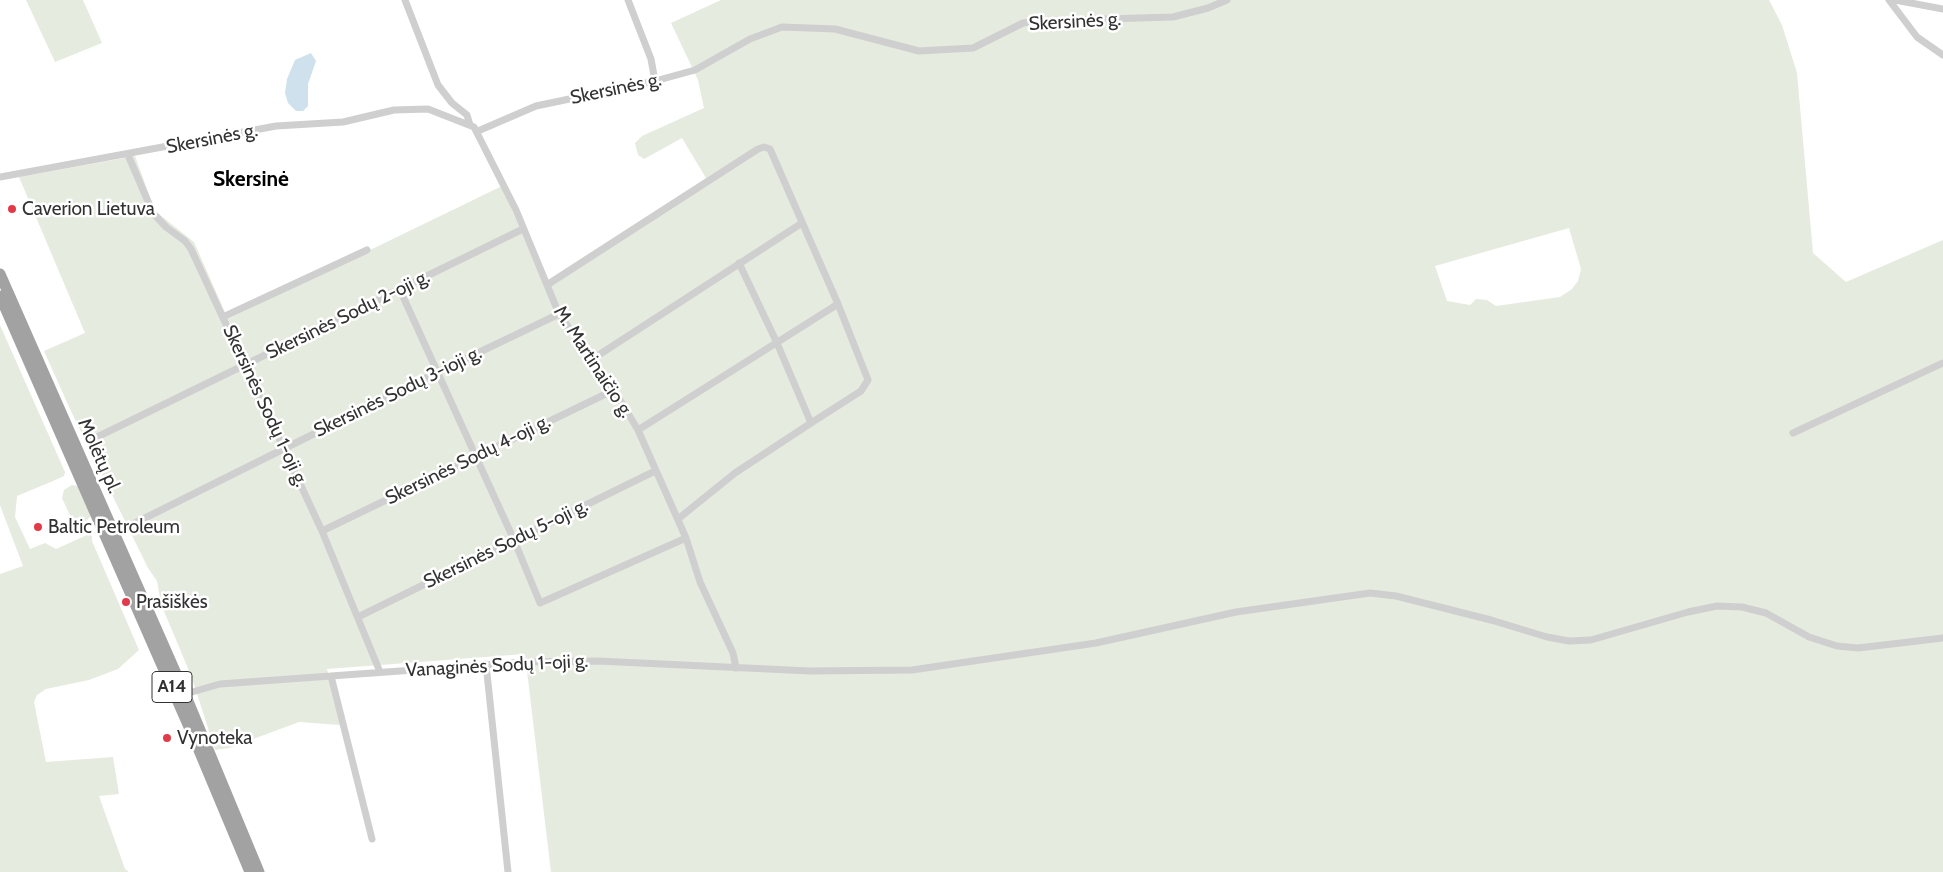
<!DOCTYPE html>
<html>
<head>
<meta charset="utf-8">
<style>
	body { margin:0 }
	canvas { display:block; background:#fff }
</style>
</head>
<body>
<canvas width="1943" height="872"></canvas>
<script>
const context = document.querySelector('canvas').getContext('2d');
context.lineJoin = 'round';
function paint(path, color) { context.fillStyle = color; context.fill(path, 'evenodd'); }
const toPath = rows => new Path2D(rows.map(r => 'M' + r).join(''));
function stroke(path, color, width, dash) { context.strokeStyle = color; context.lineWidth = width; context.lineCap = dash ? 'butt' : 'round'; context.setLineDash(dash || []); context.stroke(path); }
function label(font, color, halo, rows, align = 'center') {
  context.font = font + ' Cabin,sans-serif'; context.lineWidth = 5; context.setLineDash([]); context.textBaseline = 'middle'; context.strokeStyle = halo; context.fillStyle = color; for (const [text, x, y, turn = 0] of rows) {
    context.save(); context.translate(x, y); context.rotate((+turn || 0) * Math.PI / 180); context.textAlign = isNaN(turn) ? turn : align; if (halo) context.strokeText(text, 0, 0); context.fillText(text, 0, 0); context.restore();
  }
}
const green = toPath([
	[26,0,83,0,102,43,55,62],
	[721,0,1769,0,1782,25,1797,73,1813,253,1846,282,1943,240,1943,872,551,872,525,654,327,669,340,725,299,722,229,748,215,750,192,678,161,604,157,581,148,568,70,409,44,351,85,333,19,177,135,156,155,211,194,242,228,319,502,186,543,283,706,178,682,138,644,159,638,155,635,143,642,136,704,108,698,80,671,23],
	[1569,228,1581,269,1578,281,1572,289,1560,297,1496,306,1487,300,1476,299,1470,305,1447,301,1435,266],
	[0,325,65,472,64,476,53,481,17,496,15,517,30,549,45,543,56,549,89,534,92,536,92,541,139,650,118,669,89,680,46,689,37,695,34,702,46,762,113,757,119,794,99,796,125,869,129,872,0,872,0,574,23,566,0,505],
	[72,485,78,486,91,516,85,522,79,524,73,522,62,498,64,490]
]);
const water = toPath([
	[311,53,316,61,308,84,308,106,303,111,296,111,288,103,285,93,287,79,295,60]
]);
const minor = toPath([
	[405,0,438,85,452,103,467,115,470,125],
	[628,0,651,59,655,81],
	[1889,0,1917,37,1943,55],
	[1895,0,1943,9],
	[478,131,536,106,655,81,695,70,750,39,782,27,835,29,919,51,973,48,1023,23,1038,21,1173,17,1208,8,1227,0],
	[128,155,153,213,166,227,185,241,191,249,322,531,380,672],
	[0,177,276,126,343,122,394,110,428,109,474,127,516,210,559,314,614,390,638,430,686,538,700,582,733,653,736,668],
	[547,285,758,149,764,147,770,149,838,304,868,380,861,391,811,423],
	[400,290,514,540,540,603,686,538],
	[223,317,367,250],
	[591,360,802,223],
	[638,430,838,304],
	[1793,433,1943,363],
	[91,440,523,229],
	[678,519,735,473,811,423,777,343,739,263],
	[131,525,436,373,559,314],
	[322,531,614,390],
	[358,617,655,471],
	[486,664,508,872],
	[331,676,372,839],
	[185,694,220,684,525,662,598,661,810,671,912,670,1096,643,1236,612,1370,593,1396,596,1491,620,1547,637,1569,641,1591,640,1688,612,1717,606,1742,607,1766,613,1809,637,1837,646,1858,648,1943,638]
]);
const trunk = toPath([
	[0,274,185,694,259,872],
	[0,296,193,736,250,872]
]);
const markers = [
	[12,209,5,"#e13b4a"],
	[38,527,5,"#e13b4a"],
	[126,602,5,"#e13b4a"],
	[167,738,5,"#e13b4a"]
];
const shields = [
	[172,687,40]
];
const shieldNames = [
	["A14",172,687]
];
const streetNames = [
	["Skersinės g.",1075,22,-3],
	["Skersinės g.",616,89,-12],
	["Skersinės g.",212,139,-11],
	["Skersinės Sodų 2-oji g.",348,315,-26],
	["M. Martinaičio g.",593,362,57],
	["Skersinės Sodų 3-ioji g.",398,392,-26],
	["Skersinės Sodų 1-oji g.",265,406,65],
	["Molėtų pl.",99,456,66],
	["Skersinės Sodų 4-oji g.",468,460,-26],
	["Skersinės Sodų 5-oji g.",506,544,-26],
	["Vanaginės Sodų 1-oji g.",497,666,-3]
];
const poiNames = [
	["Caverion Lietuva",22,209],
	["Baltic Petroleum",48,527],
	["Prašiškės",136,602],
	["Vynoteka",177,738]
];
const quarterNames = [
	["Skersinė",251,180]
];
paint(green, '#e5ebde');
paint(water, '#cee1ec');
stroke(minor, '#cfcfcf', 7);
stroke(trunk, '#a2a2a2', 11);
for (const [x, y, r, color] of markers) { const dot = new Path2D(); dot.arc(x, y, r, 0, 2 * Math.PI); context.fillStyle = color; context.fill(dot); stroke(dot, '#fff', 2); }
for (const [x, y, w] of shields) { const box = new Path2D(); box.roundRect(x - w / 2, y - 15.5, w, 31, 4); context.fillStyle = '#fff'; context.fill(box); stroke(box, '#323232', 1); }
label('bold 18px', '#323232', null, shieldNames);
label('19px', '#323232', '#fff', streetNames);
label('19px', '#323232', '#fff', poiNames, 'left');
label('bold 21px', '#000', '#fff', quarterNames);
</script>
</body>
</html>
